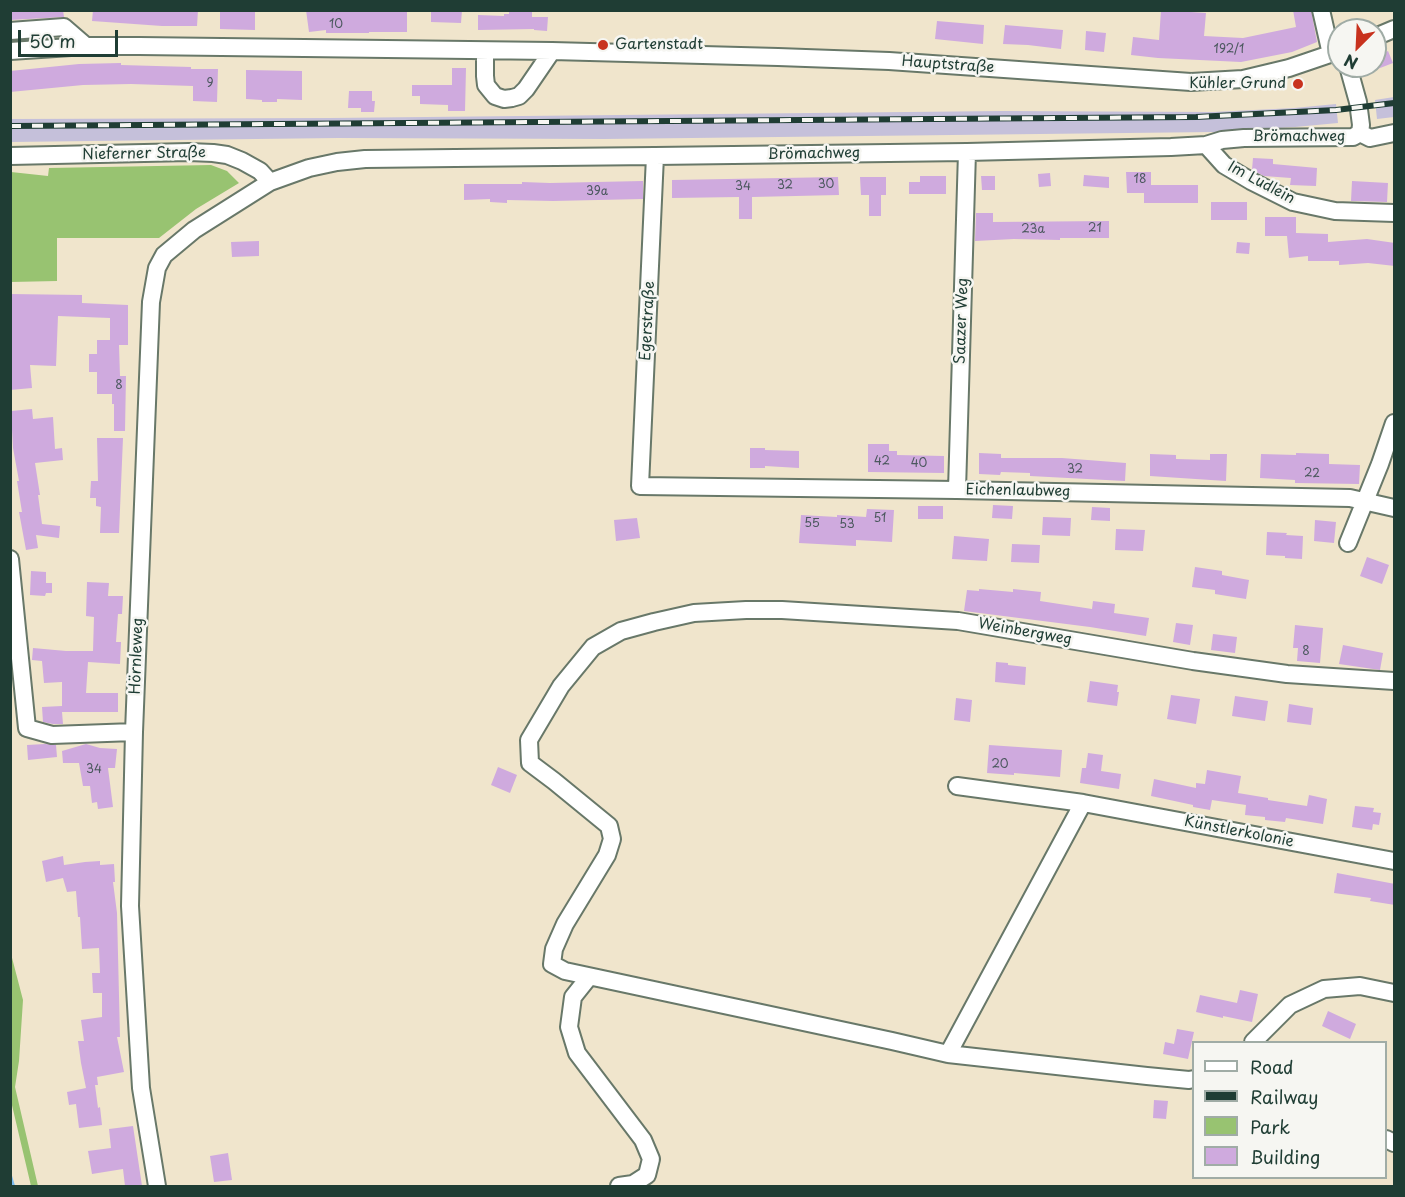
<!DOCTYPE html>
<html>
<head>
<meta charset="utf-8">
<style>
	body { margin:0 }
	#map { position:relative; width:1405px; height:1197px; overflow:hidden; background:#f0e5cc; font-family:"Playpen Sans",sans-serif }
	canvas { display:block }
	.frame { position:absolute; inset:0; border:12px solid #1f3d34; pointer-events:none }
	.legend { position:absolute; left:1192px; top:1041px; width:195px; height:138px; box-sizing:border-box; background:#f6f6f2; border:2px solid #a0aca6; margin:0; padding:8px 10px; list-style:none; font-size:18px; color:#1f3d34 }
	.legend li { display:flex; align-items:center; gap:12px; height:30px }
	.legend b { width:30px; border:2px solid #a0aca6 }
	.north { position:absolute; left:1327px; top:18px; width:60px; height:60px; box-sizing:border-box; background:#f6f6f2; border:2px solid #a0aca6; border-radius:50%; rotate:204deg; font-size:16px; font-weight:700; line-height:24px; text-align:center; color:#1f3d34 }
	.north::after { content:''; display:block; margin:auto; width:21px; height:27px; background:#c8321e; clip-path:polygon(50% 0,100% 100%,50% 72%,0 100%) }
	.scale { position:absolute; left:18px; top:30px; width:100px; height:27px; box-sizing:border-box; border:3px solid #1f3d34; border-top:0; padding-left:8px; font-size:18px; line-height:21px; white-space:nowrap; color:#1f3d34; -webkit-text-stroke:4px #f6f6f2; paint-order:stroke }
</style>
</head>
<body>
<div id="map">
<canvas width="1405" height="1197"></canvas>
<div class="frame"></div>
<ul class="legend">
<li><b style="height:8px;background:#fff"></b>Road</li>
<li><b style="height:8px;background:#1f3d34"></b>Railway</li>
<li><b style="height:16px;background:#98c371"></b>Park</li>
<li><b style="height:16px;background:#cfaade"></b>Building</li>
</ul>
<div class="north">N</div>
<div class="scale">50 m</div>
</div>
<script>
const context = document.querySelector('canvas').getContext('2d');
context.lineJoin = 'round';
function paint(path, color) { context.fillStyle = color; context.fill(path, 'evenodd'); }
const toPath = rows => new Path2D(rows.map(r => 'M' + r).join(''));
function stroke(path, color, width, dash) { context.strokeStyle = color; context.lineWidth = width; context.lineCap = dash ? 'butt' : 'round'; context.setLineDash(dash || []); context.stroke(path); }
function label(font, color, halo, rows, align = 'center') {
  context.font = font + ' "Playpen Sans",sans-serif'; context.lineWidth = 5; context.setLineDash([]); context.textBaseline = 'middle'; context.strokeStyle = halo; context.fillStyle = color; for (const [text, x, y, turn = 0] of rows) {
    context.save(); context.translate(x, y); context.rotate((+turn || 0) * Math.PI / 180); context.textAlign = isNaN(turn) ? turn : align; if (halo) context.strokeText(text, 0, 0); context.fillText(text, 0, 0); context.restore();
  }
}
const industrial = toPath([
	[1394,97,1394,117,1377,119,1375,100],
	[1336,104,1338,123,1295,127,1214,132,604,139,338,138,11,142,10,119,330,118,1003,111,1213,112,1294,108]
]);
const green = toPath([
	[211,165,227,171,239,183,196,209,159,238,57,238,57,281,11,282,11,172,48,176,49,168],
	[11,954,23,1000,19,1061,15,1087,38,1186,31,1186,11,1101]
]);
const stream = toPath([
	[10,1176,13,1186]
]);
const building = toPath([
	[10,10,63,10,64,17,10,20],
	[93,10,198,10,197,26,162,26,92,21],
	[220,10,255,10,255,30,220,29],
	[306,10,407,11,407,32,369,32,369,33,326,33,326,30,309,32],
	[431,10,462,10,461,23,431,22],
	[509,10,532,10,532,17,548,17,547,31,534,30,534,29,478,30,478,15,504,16,504,14,509,14],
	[1161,10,1206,13,1204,36,1243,38,1296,27,1293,10,1311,10,1317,42,1292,52,1241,62,1158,58,1131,55,1133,37,1159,40],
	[937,21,984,25,983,44,935,39],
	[1005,25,1063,30,1061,49,1028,45,1003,44],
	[1086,31,1106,33,1104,52,1085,50],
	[1388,51,1393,63,1375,70,1375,57],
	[121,63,121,65,191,67,191,69,218,69,217,102,193,101,193,86,131,84,83,85,10,92,10,71,79,64],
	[452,68,466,68,465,111,448,111,448,105,420,104,420,96,412,96,412,85,452,85],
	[246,70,302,71,302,100,277,99,277,102,262,102,262,100,246,99],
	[349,91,372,91,372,101,375,101,374,112,361,112,361,108,348,108],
	[1253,158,1273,159,1273,164,1317,168,1316,186,1290,185,1291,178,1264,176,1252,170],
	[1126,172,1151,172,1151,185,1198,185,1198,203,1144,203,1144,193,1127,193],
	[1050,173,1051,186,1039,187,1038,174],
	[1084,175,1109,177,1109,188,1083,186],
	[920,176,946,176,946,194,909,194,909,182,920,182],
	[981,176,995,176,995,190,982,190],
	[838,177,839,195,752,197,752,219,739,219,739,197,672,198,672,180],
	[860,177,886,177,886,195,881,195,881,216,869,216,869,195,861,195],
	[643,181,643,199,553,201,507,200,507,203,490,202,490,199,464,200,464,184,522,184,522,182,550,183],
	[1352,181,1388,183,1387,202,1351,201],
	[1211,202,1247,202,1247,220,1211,220],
	[976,213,993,213,993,222,1109,221,1109,238,1060,238,1060,240,1014,239,975,241],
	[1265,217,1296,217,1296,233,1328,234,1328,242,1367,239,1395,243,1395,266,1368,263,1339,265,1339,261,1308,261,1308,256,1289,258,1287,236,1265,236],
	[259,241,259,256,232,257,231,242],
	[1237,242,1250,243,1249,254,1236,253],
	[10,294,82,295,82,303,128,305,128,345,119,345,120,376,126,376,125,431,114,431,114,404,112,404,112,394,97,394,97,372,89,372,89,354,97,354,97,340,110,340,110,318,58,316,56,366,30,365,32,388,10,390],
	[32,409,33,419,53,417,55,449,62,448,63,460,35,463,40,495,38,495,42,524,60,526,59,538,36,535,38,548,26,550,19,512,22,512,17,481,19,481,13,448,11,411],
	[97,438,123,438,119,533,100,533,101,507,96,506,96,498,90,498,91,481,98,481],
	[868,444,889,444,889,451,897,451,897,455,944,456,944,473,868,472],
	[750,448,765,448,765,450,799,451,799,468,765,466,765,468,750,468],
	[979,453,1001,454,1001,458,1062,458,1126,463,1125,481,1030,476,1030,473,1001,472,1000,475,979,474],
	[1296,453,1329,454,1329,464,1360,465,1359,484,1295,483,1295,480,1260,478,1261,454,1296,455],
	[1150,454,1176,455,1176,459,1210,460,1210,454,1227,454,1226,481,1150,476],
	[993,505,1013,506,1012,519,992,518],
	[918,506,943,506,943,519,918,519],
	[1092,507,1110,508,1110,521,1091,520],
	[867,509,894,510,892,542,856,540,856,546,799,543,801,515,837,517,837,515,866,517],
	[1043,517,1071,518,1070,536,1042,535],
	[637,518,640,538,616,541,614,520],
	[1315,520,1336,522,1334,543,1314,541],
	[1116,529,1145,530,1143,551,1115,550],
	[1267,532,1287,533,1286,535,1303,536,1302,559,1285,558,1285,556,1266,555],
	[954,536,989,539,987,561,952,559],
	[1012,544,1040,545,1039,563,1011,562],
	[1367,557,1389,565,1382,584,1360,576],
	[1195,567,1222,571,1222,575,1249,580,1246,599,1215,594,1215,590,1192,587],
	[31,571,46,572,46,583,52,583,52,593,46,593,45,596,30,595],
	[87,582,109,583,108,596,123,596,122,614,118,614,116,642,121,642,120,664,88,662,86,693,118,693,118,712,62,712,63,724,53,724,43,722,42,707,62,706,62,682,44,683,42,661,32,660,33,648,66,651,93,651,94,617,86,616],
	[979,589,1013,592,1013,589,1041,592,1040,601,1092,609,1093,601,1115,604,1114,613,1149,618,1146,636,1090,627,964,611,967,590,979,591],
	[1176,623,1193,625,1190,645,1173,642],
	[1295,625,1323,628,1320,663,1297,661,1298,648,1293,648],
	[1213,634,1237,637,1235,653,1211,650],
	[1343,645,1383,653,1380,670,1339,664],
	[996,662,1008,663,1008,665,1026,667,1025,685,995,682],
	[1090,681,1118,685,1117,692,1119,692,1117,706,1087,702],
	[1171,695,1200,699,1196,724,1167,719],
	[1235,696,1268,701,1265,721,1232,716],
	[956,698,972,700,970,722,954,720],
	[1289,704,1313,708,1311,725,1287,722],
	[45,744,56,745,57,757,28,760,27,745],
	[86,744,100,748,117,749,115,768,108,768,113,807,98,809,97,802,92,803,90,786,83,786,79,763,63,763,62,751],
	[989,745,1062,750,1060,777,1014,773,1014,775,987,773],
	[1088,753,1103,755,1101,771,1121,774,1119,789,1080,783,1082,768,1086,768],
	[498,767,517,775,510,793,491,785],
	[1207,770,1241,776,1238,793,1268,798,1268,800,1307,806,1309,795,1327,799,1323,824,1286,818,1285,822,1265,820,1265,817,1245,815,1246,805,1212,800,1210,810,1193,807,1193,805,1151,796,1154,779,1196,788,1196,783,1205,784],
	[1355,806,1374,808,1373,812,1381,813,1379,825,1373,824,1372,830,1352,827],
	[63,856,64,865,85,862,100,861,100,865,114,864,115,882,113,882,117,913,120,1037,117,1037,124,1072,97,1077,98,1085,95,1085,98,1108,100,1107,102,1125,79,1128,76,1104,69,1105,67,1092,86,1088,81,1063,78,1041,84,1041,81,1020,102,1017,102,993,93,993,92,973,100,973,99,948,82,949,80,917,78,917,76,891,67,892,63,878,46,882,42,861],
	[1337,873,1395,884,1395,905,1370,901,1371,898,1334,893],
	[1240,990,1258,994,1252,1022,1223,1016,1223,1018,1196,1012,1200,995,1237,1003],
	[1328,1011,1356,1024,1350,1039,1322,1026],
	[1177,1029,1194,1032,1188,1059,1163,1054,1165,1042,1174,1044],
	[1154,1100,1168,1101,1166,1119,1153,1118],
	[133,1126,142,1186,125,1186,123,1169,92,1174,88,1151,111,1148,109,1129],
	[228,1153,232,1180,214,1182,210,1156]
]);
const minor = toPath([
	[1321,10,1331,54],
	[10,31,64,27,86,46],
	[1375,37,1394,29],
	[10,51,86,46,139,46,552,51,778,57,889,61,1191,82,1243,79,1289,68,1339,51],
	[485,51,485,76,486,85,495,96,504,99,512,98,519,96,526,89,552,51],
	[1360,133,1370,138,1394,133],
	[1206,145,1224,165,1251,181,1293,202,1335,211,1394,213],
	[10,156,189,152,213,153,227,155,242,161,260,171,270,182],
	[655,156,640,486,957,490,1350,498,1394,508],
	[957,490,967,152],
	[1348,543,1380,464,1394,423],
	[10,559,27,728,52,735,134,732],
	[957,786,1083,803,1394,861],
	[589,977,573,997,569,1027,577,1053,643,1140,651,1159,647,1175,633,1184,619,1186],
	[1253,1042,1290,1005,1324,989,1360,986,1394,993],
	[948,1054,1083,803],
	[1194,1079,1189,1080,1147,1076,948,1054,892,1041,565,971,552,964,554,949,565,924,607,855,612,839,609,826,554,781,530,763,529,740,561,686,593,647,621,631,654,622,694,613,746,610,782,610,958,621,1193,661,1287,674,1394,681],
	[1386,1139,1394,1143],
	[157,1186,141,1088,130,906,134,732,151,302,157,268,164,255,194,230,270,182,309,168,337,162,365,159,455,158,655,156,967,152,1171,147,1206,145,1222,140,1244,138,1353,137,1360,133,1361,125,1358,102,1348,66]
]);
const rail = toPath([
	[10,126,1196,117,1336,110,1394,103]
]);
const markers = [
	[603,45,6,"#c8321e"],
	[1298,84,6,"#c8321e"]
];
const numberNames = [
	["10",336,25],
	["192/1",1229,50],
	["9",210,84],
	["18",1140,180],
	["30",826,185],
	["32",785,186],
	["34",743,187],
	["39a",597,192],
	["21",1095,229],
	["23a",1033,230],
	["8",119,386],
	["42",882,462],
	["40",919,464],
	["32",1075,470],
	["22",1312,474],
	["51",880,519],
	["55",812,524],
	["53",847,525],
	["8",1306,652],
	["20",1000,765],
	["34",94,770]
];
const poiNames = [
	["Gartenstadt",615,45],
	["Kühler Grund",1286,84,"right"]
];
const streetNames = [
	["Hauptstraße",948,65,4],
	["Brömachweg",1299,137],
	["Nieferner Straße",144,154,-1],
	["Brömachweg",814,154,-1],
	["Im Ludlein",1261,183,28],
	["Egerstraße",648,321,-87],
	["Saazer Weg",962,321,-88],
	["Eichenlaubweg",1018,491,1],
	["Weinbergweg",1025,632,10],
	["Hörnleweg",137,656,-88],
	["Künstlerkolonie",1239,832,11]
];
paint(industrial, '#c5c0da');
paint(green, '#98c371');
stroke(stream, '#7bbcf0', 4);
paint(building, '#cfaade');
stroke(minor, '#687869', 20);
stroke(minor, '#fff', 16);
stroke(rail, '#1f3d34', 6);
stroke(rail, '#f6f6f2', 4, [11]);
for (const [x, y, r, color] of markers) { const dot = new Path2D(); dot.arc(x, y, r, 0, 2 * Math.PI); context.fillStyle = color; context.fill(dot); stroke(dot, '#f6f6f2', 2); }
label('12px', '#4b585e', null, numberNames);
label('15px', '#1f3d34', '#f6f6f2', poiNames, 'left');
label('15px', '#1f3d34', '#f6f6f2', streetNames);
</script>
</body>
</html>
